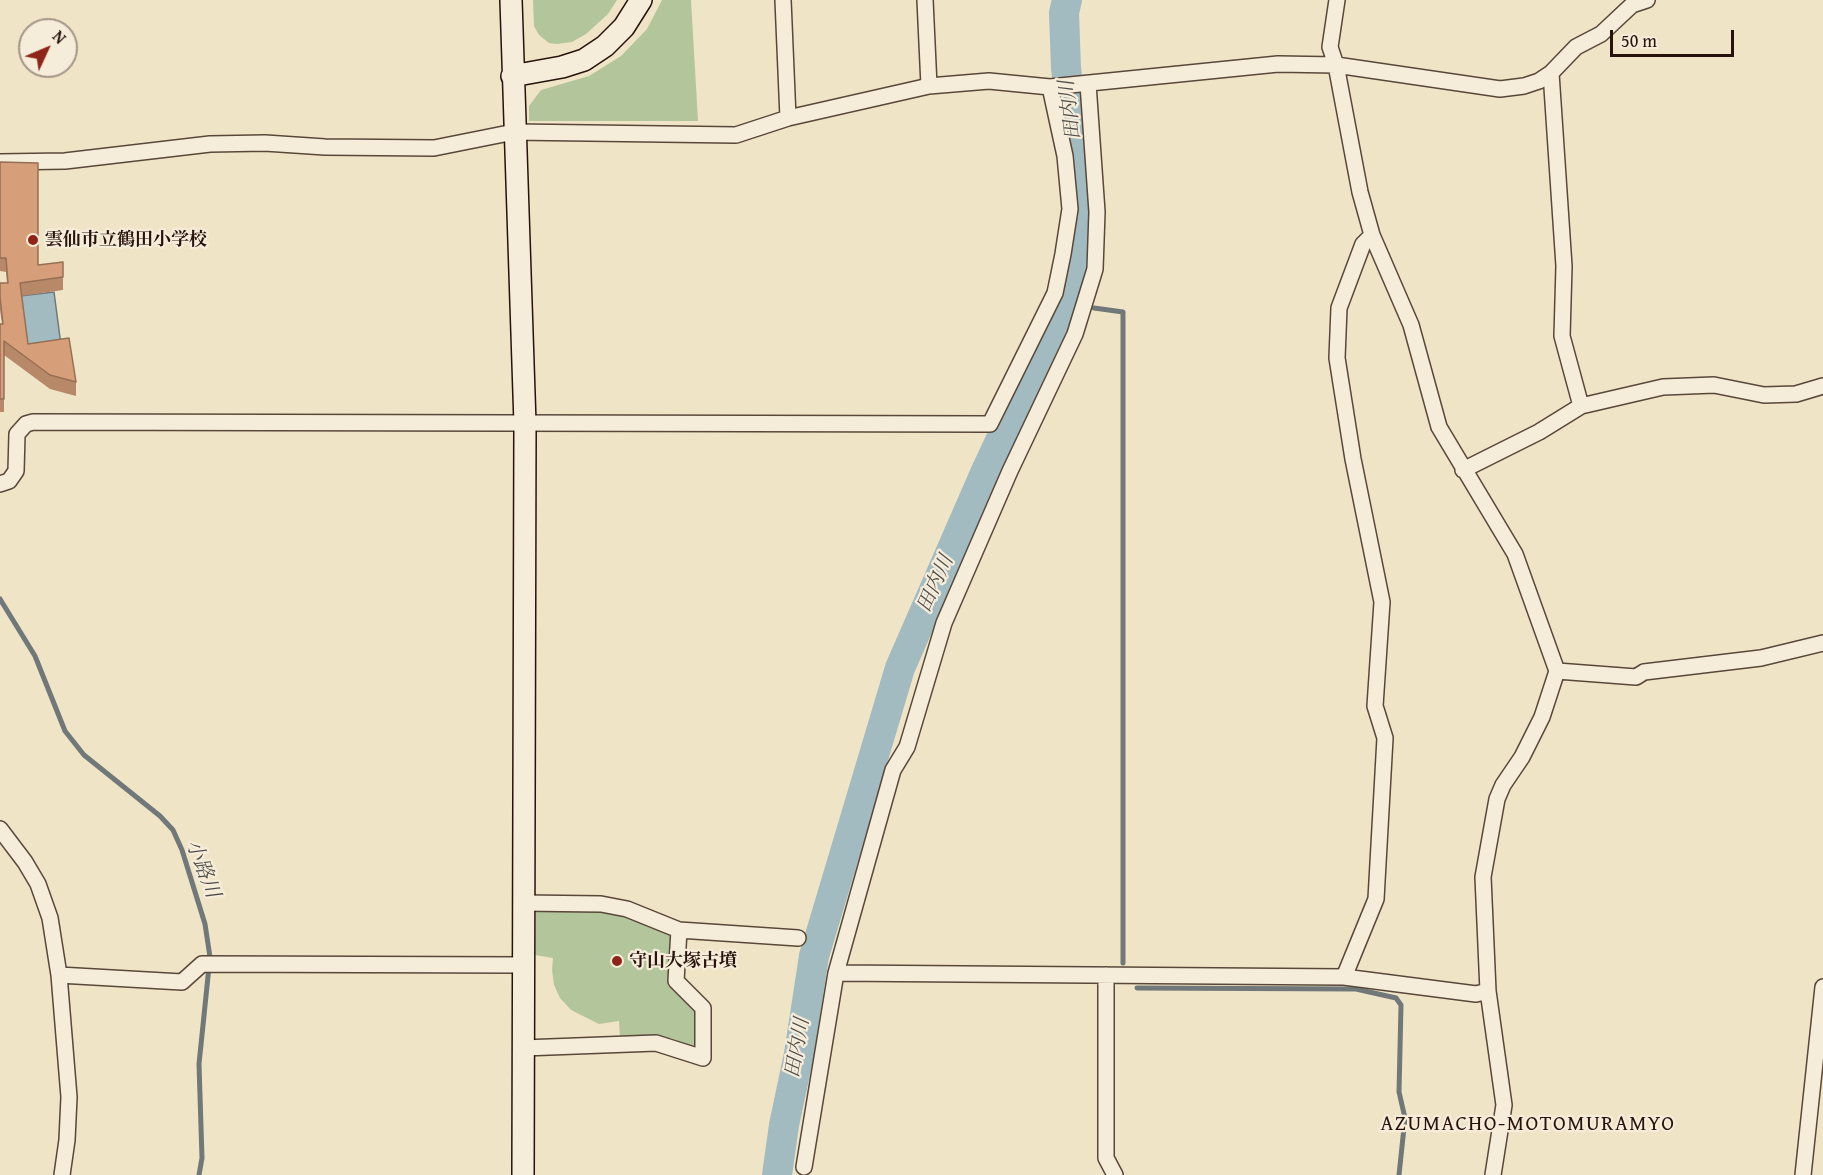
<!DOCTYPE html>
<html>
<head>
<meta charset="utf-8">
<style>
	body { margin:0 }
	#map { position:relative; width:1823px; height:1175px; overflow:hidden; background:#f0e4c6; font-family:"Gentium Book Plus",serif }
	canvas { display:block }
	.north { position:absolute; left:18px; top:18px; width:60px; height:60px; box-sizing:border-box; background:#f5edda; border:2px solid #a39688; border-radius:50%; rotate:46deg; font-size:16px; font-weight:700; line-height:24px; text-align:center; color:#27130c }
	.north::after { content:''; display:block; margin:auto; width:21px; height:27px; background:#8f2418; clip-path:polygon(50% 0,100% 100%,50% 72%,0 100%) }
	.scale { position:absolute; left:1610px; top:30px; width:124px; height:27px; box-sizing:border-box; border:3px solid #27130c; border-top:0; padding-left:8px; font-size:18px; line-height:21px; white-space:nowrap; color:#27130c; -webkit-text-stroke:4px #f5edda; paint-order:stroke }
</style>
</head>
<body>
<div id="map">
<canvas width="1823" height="1175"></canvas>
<div class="north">N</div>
<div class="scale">50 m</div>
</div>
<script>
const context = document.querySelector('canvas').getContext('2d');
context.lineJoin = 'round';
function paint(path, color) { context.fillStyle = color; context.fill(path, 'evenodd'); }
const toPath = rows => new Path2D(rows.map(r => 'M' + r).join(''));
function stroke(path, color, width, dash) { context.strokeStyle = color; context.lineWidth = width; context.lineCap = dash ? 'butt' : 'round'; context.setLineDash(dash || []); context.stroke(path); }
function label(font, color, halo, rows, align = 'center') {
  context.font = font + ' "Gentium Book Plus","Noto Serif JP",serif'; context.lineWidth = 4.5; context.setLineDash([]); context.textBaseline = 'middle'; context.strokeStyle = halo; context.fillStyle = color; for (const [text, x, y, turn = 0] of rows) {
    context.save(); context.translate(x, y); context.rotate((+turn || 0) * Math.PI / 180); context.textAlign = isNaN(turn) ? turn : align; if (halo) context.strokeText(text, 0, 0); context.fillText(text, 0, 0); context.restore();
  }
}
const green = toPath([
	[533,0,617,0,608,14,586,34,572,42,557,44,549,43,539,35,534,26],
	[662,0,691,0,698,121,529,121,529,106,541,90,589,76,621,56,647,29],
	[599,909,628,914,675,934,672,984,699,1010,697,1048,671,1038,620,1038,619,1021,599,1024,571,1010,560,998,554,985,552,970,553,958,535,955,536,910]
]);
const water = toPath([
	[1059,0,1077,0,1072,32,1071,116,1056,30,1059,0],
	[54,292,62,353,28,357,20,296,54,292]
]);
const stream = toPath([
	[1064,304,1076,306],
	[1094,308,1123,312,1123,963],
	[0,599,35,656,65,731,84,755,160,816,173,830,182,850,205,924,210,957,199,1064,202,1158,199,1175],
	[1137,988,1356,989,1396,998,1401,1005,1399,1092,1405,1118,1399,1175]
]);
const river = toPath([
	[777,1175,784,1125,799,1054,814,956,900,668,986,471,1064,304,1072,274,1082,208,1066,68,1064,13,1067,0]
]);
const street = toPath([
	[783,0,788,118],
	[925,0,929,86],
	[1337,0,1330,47,1336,65,1360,192,1372,235,1411,325,1439,427,1515,554,1557,671,1542,717,1522,757,1503,785,1497,799,1483,877,1488,991,1504,1105,1493,1175],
	[1551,73,1564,266,1562,336,1581,406],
	[0,162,65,161,210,144,265,143,325,147,434,148,514,132,736,135,788,118,929,86,989,81,1050,87,1278,64,1336,65,1500,89,1524,86,1539,81,1551,73,1576,47,1601,34,1632,5,1647,0],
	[1463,470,1539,432,1581,406,1663,387,1714,385,1764,395,1796,394,1823,386],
	[0,484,9,481,16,471,17,434,26,424,33,422,990,424,1055,293,1063,254,1070,209,1065,156,1050,87],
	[1557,671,1636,677,1644,672,1761,658,1823,643],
	[0,829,25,862,38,884,50,918,59,975,69,1097,67,1140,62,1175],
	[523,903,601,904,627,909,679,930,798,938],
	[836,973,1344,977,1476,994,1488,991],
	[59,975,182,982,202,964,523,965],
	[1106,975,1106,1158,1115,1175],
	[1344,977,1376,899,1385,738,1375,706,1382,602,1353,459,1337,358,1339,308,1363,244,1372,235],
	[523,1048,656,1043,703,1058,703,1008,676,981,679,930],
	[804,1167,836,973,893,770,907,747,944,623,1010,471,1075,334,1095,269,1097,212,1088,84],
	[1803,1175,1823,987]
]);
const secondary = toPath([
	[511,0,525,424,523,1175],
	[512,76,562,67,584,60,605,46,624,27,641,0]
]);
const wall = toPath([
	[0,162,38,265,63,262,63,290,21,296,28,344,76,382,76,396,50,389,4,355,4,412,0,412,0,324,2,324,0,310,0,283,7,283,6,272,0,271]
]);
const building = toPath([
	[0,162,38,163,38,265,63,262,63,277,20,283,28,344,69,338,76,382,50,375,4,341,4,399,0,399,0,324,3,324,0,297,0,283,8,283,6,258,0,258,0,162]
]);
const markers = [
	[33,240,6,"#8f2418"],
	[617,961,6,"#8f2418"]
];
const poiNames = [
	["雲仙市立鶴田小学校",45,240],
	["守山大塚古墳",629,961]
];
const waterNames = [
	["田内川",1071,110,-97],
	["田内川",936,584,-66],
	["小路川",202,869,69],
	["田内川",798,1048,-80]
];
const quarterNames = [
	["AZUMACHO-MOTOMURAMYO",1528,1125]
];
paint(green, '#b3c59a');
paint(water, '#a1bbc1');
stroke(water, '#707879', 1.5);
stroke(stream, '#707879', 5);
stroke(river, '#a1bbc1', 30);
stroke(street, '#59473a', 18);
stroke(secondary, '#27130c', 24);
stroke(street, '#f5edda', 15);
stroke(secondary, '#f5edda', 21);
paint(wall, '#b88968');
paint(building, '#d69f79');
stroke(building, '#966f55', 1.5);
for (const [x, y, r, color] of markers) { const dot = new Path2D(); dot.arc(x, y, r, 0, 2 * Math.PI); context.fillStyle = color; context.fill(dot); stroke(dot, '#f5edda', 2); }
label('bold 18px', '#27130c', '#f5edda', poiNames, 'left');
label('italic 20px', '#524e4b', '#f5edda', waterNames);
context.letterSpacing = '1.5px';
label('21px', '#27130c', '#f5edda', quarterNames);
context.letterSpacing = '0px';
</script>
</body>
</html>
